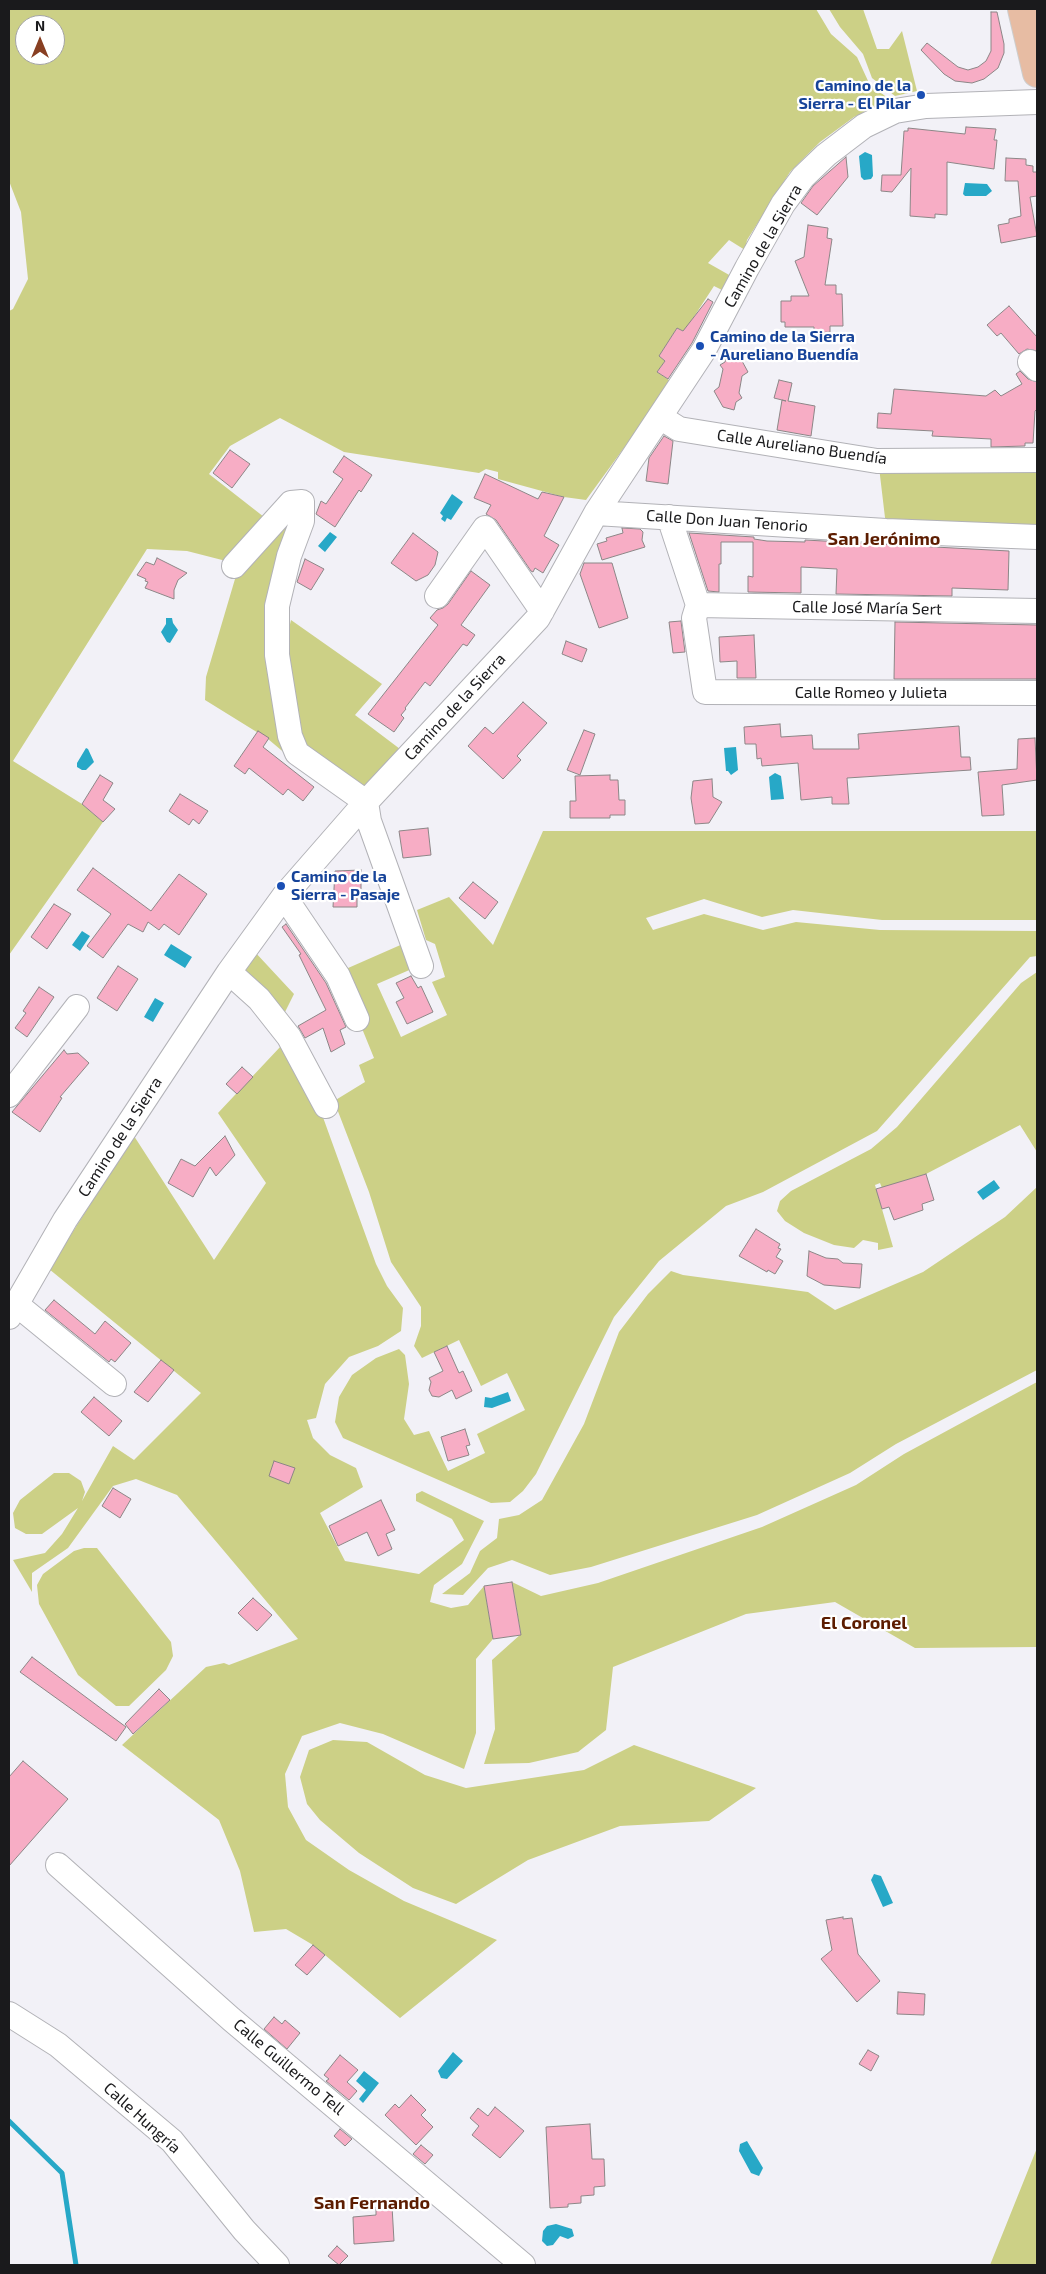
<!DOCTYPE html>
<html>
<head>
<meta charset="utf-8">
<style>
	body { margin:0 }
	#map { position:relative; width:1046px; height:2274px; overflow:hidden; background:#f2f1f7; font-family:"Exo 2",sans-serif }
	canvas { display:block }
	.frame { position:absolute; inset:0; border:10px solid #1a1a1c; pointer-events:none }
	.north { position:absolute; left:15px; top:15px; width:50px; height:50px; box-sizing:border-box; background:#fff; border:1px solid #a3a3a4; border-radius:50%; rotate:0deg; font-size:14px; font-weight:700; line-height:20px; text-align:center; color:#1a1a1c }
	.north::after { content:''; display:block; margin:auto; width:18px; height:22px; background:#883f22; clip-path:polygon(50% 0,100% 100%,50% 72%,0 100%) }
</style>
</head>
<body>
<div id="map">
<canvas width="1046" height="2274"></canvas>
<div class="frame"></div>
<div class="north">N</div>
</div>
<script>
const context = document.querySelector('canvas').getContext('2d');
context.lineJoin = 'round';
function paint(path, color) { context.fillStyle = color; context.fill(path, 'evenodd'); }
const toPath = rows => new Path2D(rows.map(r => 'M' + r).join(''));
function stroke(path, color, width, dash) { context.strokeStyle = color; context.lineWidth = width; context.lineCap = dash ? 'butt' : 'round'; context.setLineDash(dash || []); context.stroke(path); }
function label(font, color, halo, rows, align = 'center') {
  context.font = font + ' "Exo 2",sans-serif'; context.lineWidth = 4.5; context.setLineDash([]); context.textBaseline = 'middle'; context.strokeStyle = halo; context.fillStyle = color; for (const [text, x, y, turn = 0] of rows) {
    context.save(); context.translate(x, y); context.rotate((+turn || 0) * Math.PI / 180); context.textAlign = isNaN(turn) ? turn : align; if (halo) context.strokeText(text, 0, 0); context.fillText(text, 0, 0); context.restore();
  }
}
const green = toPath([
	[9,9,816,9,831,34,857,57,869,83,890,100,854,117,820,142,790,172,747,240,745,250,729,240,708,263,731,276,724,291,714,286,686,329,683,331,677,328,659,356,665,361,657,372,672,382,586,500,564,497,498,479,498,472,486,469,479,473,344,452,280,418,230,446,209,474,264,517,230,562,187,551,147,549,13,761,82,804,103,822,9,955,9,311,13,309,28,279,21,212,9,181],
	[25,25,55,25,55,55,25,55],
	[829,9,863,9,877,49,889,49,902,31,917,91,895,96,872,78,863,54,840,27],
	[1037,466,1037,532,886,526,879,467],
	[294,518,280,565,287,755,268,739,205,700,206,677,235,579,244,560],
	[291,620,382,684,355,715,400,749,364,791,303,747,286,641],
	[543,831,1037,831,1037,920,882,920,793,910,762,917,704,899,646,918,653,930,704,914,763,930,796,922,880,930,1037,931,1037,956,1030,957,877,1131,763,1192,726,1206,659,1261,614,1317,536,1474,523,1491,510,1502,491,1503,343,1438,335,1422,339,1397,352,1375,376,1358,399,1349,405,1355,409,1384,404,1419,414,1435,429,1431,448,1471,485,1453,477,1434,525,1410,507,1373,481,1386,459,1340,422,1358,414,1346,421,1326,421,1307,391,1262,369,1192,334,1101,365,1082,359,1065,374,1058,339,972,405,943,414,968,377,984,401,1037,447,1015,432,982,445,977,435,944,426,940,417,910,449,897,493,945],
	[254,951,294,994,283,1016,239,972],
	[1037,972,1037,1152,1020,1125,926,1174,882,1188,880,1183,875,1185,893,1247,878,1250,878,1243,863,1240,854,1248,834,1245,804,1233,785,1221,777,1211,780,1201,791,1191,871,1149,897,1127,1021,983],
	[281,1046,320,1109,376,1264,387,1286,403,1308,401,1331,378,1346,349,1357,325,1384,316,1418,307,1420,313,1438,330,1455,356,1468,363,1487,320,1513,345,1561,419,1574,464,1540,452,1519,416,1501,416,1494,422,1491,484,1521,462,1564,434,1585,430,1602,451,1608,468,1605,484,1586,493,1639,476,1659,476,1733,464,1769,383,1734,340,1723,302,1736,285,1774,288,1807,306,1840,349,1870,404,1901,497,1940,400,2018,313,1945,286,1929,254,1932,240,1871,219,1820,122,1745,206,1667,224,1663,229,1665,298,1639,177,1495,136,1479,113,1486,68,1548,32,1573,32,1592,13,1560,45,1553,62,1534,78,1508,42,1534,26,1534,15,1528,13,1513,20,1500,54,1473,69,1473,81,1481,85,1492,82,1501,113,1446,134,1460,201,1393,49,1269,134,1136,214,1260,266,1183,218,1113],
	[1037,1187,1037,1370,896,1444,850,1473,757,1515,591,1567,550,1575,512,1560,488,1568,463,1595,442,1594,470,1573,480,1551,497,1538,499,1519,519,1515,542,1500,584,1424,619,1332,648,1294,671,1271,683,1275,808,1292,835,1310,923,1272,1005,1217],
	[1037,1382,1037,1647,915,1648,835,1602,746,1614,613,1667,606,1730,578,1752,529,1763,484,1764,495,1729,492,1660,521,1634,512,1582,541,1596,598,1583,762,1527,856,1485,904,1454],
	[84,1548,97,1548,171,1642,173,1656,166,1670,129,1706,116,1706,78,1675,39,1604,37,1585,43,1574,74,1551],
	[333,1740,367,1742,425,1775,466,1788,584,1770,634,1745,756,1788,709,1821,620,1826,528,1860,456,1904,413,1888,359,1853,320,1820,307,1804,300,1777,309,1750],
	[1037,2148,1037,2265,990,2265]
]);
const water = toPath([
	[865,152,872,155,873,176,871,179,864,180,861,177,859,156],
	[965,183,987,184,992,191,986,196,965,196,963,194],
	[452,494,463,502,451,520,447,518,445,522,441,519,443,516,440,513],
	[330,532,337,537,325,552,318,546],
	[166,618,172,618,173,623,178,630,170,643,167,642,161,632,166,624],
	[736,747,738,770,731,775,728,771,726,771,724,748],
	[86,748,88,749,94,762,86,770,82,770,77,767,77,763],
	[775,773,781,776,784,799,771,800,769,777],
	[82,931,90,936,80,951,72,945],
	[171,944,192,957,185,968,164,955],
	[155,998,164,1003,153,1022,144,1017],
	[994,1180,1000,1188,983,1200,977,1192],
	[508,1392,511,1401,492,1408,484,1407,485,1397,491,1398],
	[874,1874,881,1876,893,1903,883,1907,871,1880],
	[453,2052,463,2061,447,2079,441,2078,438,2071],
	[364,2071,379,2083,363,2103,359,2099,366,2090,356,2081],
	[747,2141,763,2168,759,2176,751,2173,739,2151,740,2144],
	[556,2224,572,2229,574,2236,568,2239,560,2236,553,2245,547,2246,542,2241,543,2231,547,2226]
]);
const stream = toPath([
	[9,2121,62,2173,76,2265]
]);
const building = toPath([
	[991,12,997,12,1004,44,1004,53,998,68,984,79,972,83,955,81,944,74,921,50,927,43,958,67,968,70,978,67,986,61,991,51,991,12],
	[966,127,996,129,994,140,997,140,994,169,947,162,947,215,935,214,935,218,910,216,911,168,892,192,881,191,882,175,901,175,904,131,908,131,908,128,965,134,966,127],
	[846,157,848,177,817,215,801,203,813,186,846,157],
	[1006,158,1026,159,1026,165,1033,166,1033,172,1037,172,1037,196,1030,197,1037,236,1001,243,998,225,1009,223,1009,219,1021,216,1018,181,1005,181,1006,158],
	[808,225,828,228,827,238,832,239,825,285,836,285,836,294,842,294,843,326,830,326,830,332,814,333,814,327,785,327,785,322,781,322,781,301,791,301,791,296,809,296,795,261,804,257,808,225],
	[708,299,713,302,692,343,668,379,657,372,665,361,659,356,677,328,683,331,708,299],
	[1009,306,1037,337,1037,351,1027,349,1019,354,1001,333,997,336,987,325,1009,306],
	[727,354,743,357,742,361,748,372,742,376,739,393,742,398,736,402,734,410,723,407,714,391,719,387,723,369,720,365,725,362,727,354],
	[1020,371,1028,379,1037,382,1037,409,1035,411,1033,443,1025,443,1025,446,991,447,991,439,932,436,933,431,877,428,878,413,891,414,894,389,986,396,995,390,1001,396,1022,384,1016,374,1020,371],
	[779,380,792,383,788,401,815,406,811,436,777,430,782,400,786,401,774,398,779,380],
	[664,436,673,441,668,484,646,481,649,458,664,436],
	[230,450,250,464,232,488,213,473,230,450],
	[344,456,372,475,361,492,359,490,335,527,316,514,321,501,326,504,343,479,333,472,344,456],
	[485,474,538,499,542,492,564,497,544,536,559,545,543,573,535,568,533,572,531,571,496,520,486,514,491,505,474,498,485,474],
	[622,528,640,529,643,532,642,540,645,547,602,560,597,544,607,541,606,538,623,533,622,528],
	[413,533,438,552,435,565,428,575,416,581,391,563,413,533],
	[689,533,754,537,754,539,767,541,805,542,805,540,1009,551,1008,590,952,588,952,596,836,594,837,569,801,567,801,593,748,592,748,576,753,577,753,542,721,542,721,564,719,564,719,592,708,591,689,533],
	[157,558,187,573,178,580,174,590,174,599,145,588,148,582,145,581,146,579,137,575,146,562,154,565,157,558],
	[305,559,324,569,311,590,297,582,305,559],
	[584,563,612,563,628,618,599,628,580,574,584,563],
	[471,571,490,585,461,625,475,635,467,646,463,644,430,686,425,682,405,708,406,709,401,715,404,718,394,732,368,714,438,625,430,618,437,610,443,608,448,604,471,571],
	[681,621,685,652,673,653,669,622,681,621],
	[895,622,1037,625,1037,679,894,679,895,622],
	[754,635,756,678,737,678,737,661,720,662,719,637,754,635],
	[566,641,587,649,582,662,562,654,566,641],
	[523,702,547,723,517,756,521,760,503,779,468,746,485,727,493,734,523,702],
	[780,724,781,737,812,735,813,749,859,749,858,734,959,726,961,757,970,757,971,770,847,778,849,804,832,804,832,797,801,800,798,763,762,766,761,758,757,759,756,744,745,744,744,727,780,724],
	[584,730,595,734,580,775,567,770,584,730],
	[258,731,269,738,263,747,314,787,303,801,288,789,283,795,249,768,245,774,234,766,258,731],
	[1035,738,1037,780,1002,785,1004,815,982,816,978,772,1017,769,1018,739,1035,738],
	[100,775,113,783,103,800,115,809,103,822,82,804,100,775],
	[610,775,610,780,618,780,619,800,625,800,625,815,610,815,610,818,570,818,570,801,576,801,575,776,610,775],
	[712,779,713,797,722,802,709,823,695,824,691,798,693,781,712,779],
	[180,794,208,811,199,824,193,819,189,825,169,811,180,794],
	[428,828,431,855,403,858,399,831,428,828],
	[93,868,151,911,179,874,207,894,179,935,164,924,159,930,148,922,143,932,128,924,103,958,87,946,111,914,77,890,93,868],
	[361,870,361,889,357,889,357,907,333,907,335,871,361,870],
	[473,882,498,902,485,919,459,898,473,882],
	[54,904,71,914,47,949,31,937,54,904],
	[286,924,326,983,346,1027,340,1030,345,1044,331,1052,323,1028,305,1038,298,1026,326,1010,299,955,301,954,282,927,286,924],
	[118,966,138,979,117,1011,97,998,118,966],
	[411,976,418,988,421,986,433,1012,407,1024,396,1002,404,998,396,983,411,976],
	[39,987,54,997,27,1037,15,1028,26,1013,23,1011,39,987],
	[64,1050,67,1054,78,1053,89,1063,60,1097,62,1098,40,1132,12,1112,64,1050],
	[242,1067,253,1077,237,1094,226,1084,242,1067],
	[225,1136,235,1155,216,1176,210,1167,193,1197,168,1183,181,1159,195,1166,225,1136],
	[926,1174,934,1200,922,1204,923,1210,894,1220,889,1207,882,1209,876,1189,926,1174],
	[756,1229,780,1244,778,1248,781,1249,776,1257,783,1261,775,1274,768,1270,767,1272,739,1256,756,1229],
	[809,1251,826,1258,838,1259,843,1263,862,1264,860,1288,824,1285,807,1276,809,1251],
	[54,1300,95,1334,105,1321,131,1343,115,1362,111,1359,109,1362,45,1310,54,1300],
	[447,1346,459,1373,463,1371,472,1391,456,1399,452,1390,439,1397,432,1396,429,1390,431,1382,429,1378,443,1371,434,1352,447,1346],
	[161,1360,174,1370,148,1402,134,1392,161,1360],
	[94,1397,122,1421,109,1436,81,1412,94,1397],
	[465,1429,470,1445,466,1446,469,1455,448,1461,441,1437,465,1429],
	[274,1461,295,1468,289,1484,269,1476,274,1461],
	[113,1488,131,1499,120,1518,102,1506,113,1488],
	[381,1500,395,1530,386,1534,392,1549,378,1556,367,1532,338,1546,329,1526,381,1500],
	[512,1582,521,1635,493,1639,484,1586,512,1582],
	[253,1598,272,1615,257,1631,238,1613,253,1598],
	[32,1657,126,1727,116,1741,20,1672,32,1657],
	[159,1689,170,1700,133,1734,125,1724,159,1689],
	[23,1761,68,1799,9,1866,9,1777,23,1761],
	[843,1917,843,1919,852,1918,858,1954,880,1981,857,2002,821,1959,832,1950,826,1920,843,1917],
	[313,1945,325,1955,307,1975,295,1965,313,1945],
	[898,1992,925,1994,924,2015,897,2014,898,1992],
	[274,2017,282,2024,285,2020,300,2033,287,2049,264,2029,274,2017],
	[868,2050,879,2056,871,2071,859,2064,868,2050],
	[340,2055,358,2070,347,2082,357,2091,349,2100,326,2081,329,2079,324,2075,340,2055],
	[411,2095,426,2110,421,2115,433,2127,416,2145,385,2115,395,2104,399,2108,411,2095],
	[495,2107,524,2131,500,2158,472,2135,479,2126,470,2118,478,2108,488,2116,495,2107],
	[590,2124,592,2159,604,2159,605,2186,594,2187,594,2195,581,2196,581,2203,568,2204,568,2207,550,2208,546,2127,590,2124],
	[340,2129,352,2139,345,2146,334,2136,340,2129],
	[421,2145,433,2155,425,2164,413,2154,421,2145],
	[392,2206,394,2241,354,2244,353,2217,376,2215,376,2207,392,2206],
	[337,2246,348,2256,339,2265,328,2256,337,2246]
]);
const minor = toPath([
	[1030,362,1037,369],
	[660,417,679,429,877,461,1037,460],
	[596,513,886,531,1037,537],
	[669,517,698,605,694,618,705,692,1037,693],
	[234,566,291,503,302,502,302,521,289,556,277,606,277,655,290,736,297,753,366,802,369,821,421,966],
	[437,596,485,528,542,611],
	[698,605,1037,611],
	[284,896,338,976,357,1019],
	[229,972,259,999,289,1037,326,1106],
	[9,1095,77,1007],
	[16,1304,114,1384],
	[9,1317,65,1220,229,972,284,896,366,802,538,618,596,513,704,350,747,268,783,204,803,177,826,155,864,126,895,111,926,106,1037,102],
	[58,1865,231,2019,523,2265],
	[9,2014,58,2045,172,2141,244,2230,277,2265]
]);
const major = toPath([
	[1022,9,1037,73]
]);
const markers = [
	[921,95,5,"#1a4fb4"],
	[700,346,5,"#1a4fb4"],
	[281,886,5,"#1a4fb4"]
];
const transitNames = [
	["Camino de la",911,86,"right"],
	["Sierra - El Pilar",911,104,"right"],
	["Camino de la Sierra",710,337],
	["- Aureliano Buendía",710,355],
	["Camino de la",291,877],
	["Sierra - Pasaje",291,895]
];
const streetNames = [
	["Camino de la Sierra",763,246,-60],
	["Calle Aureliano Buendía",802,447,8],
	["Calle Don Juan Tenorio",727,521,4],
	["Calle José María Sert",867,608,1],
	["Calle Romeo y Julieta",871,693],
	["Camino de la Sierra",455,707,-47],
	["Camino de la Sierra",120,1137,-57],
	["Calle Guillermo Tell",289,2067,40],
	["Calle Hungría",142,2118,42]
];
const neighbourhoodNames = [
	["San Jerónimo",884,539],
	["El Coronel",864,1623],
	["San Fernando",372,2203]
];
paint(green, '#ccd086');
paint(water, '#27a8c7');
stroke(stream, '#27a8c7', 5);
paint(building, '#f7adc5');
stroke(building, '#8c8687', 1);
stroke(minor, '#b2b2b7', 26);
stroke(major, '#cdcdcd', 30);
stroke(minor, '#fff', 24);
stroke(major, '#e7bca3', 28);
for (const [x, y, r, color] of markers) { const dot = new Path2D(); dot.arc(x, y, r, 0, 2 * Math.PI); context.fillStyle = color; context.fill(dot); stroke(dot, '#fff', 2); }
label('bold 16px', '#164399', '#fff', transitNames, 'left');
label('16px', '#1a1a1c', '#fff', streetNames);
label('bold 18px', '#5c1c00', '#fff', neighbourhoodNames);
</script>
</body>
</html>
